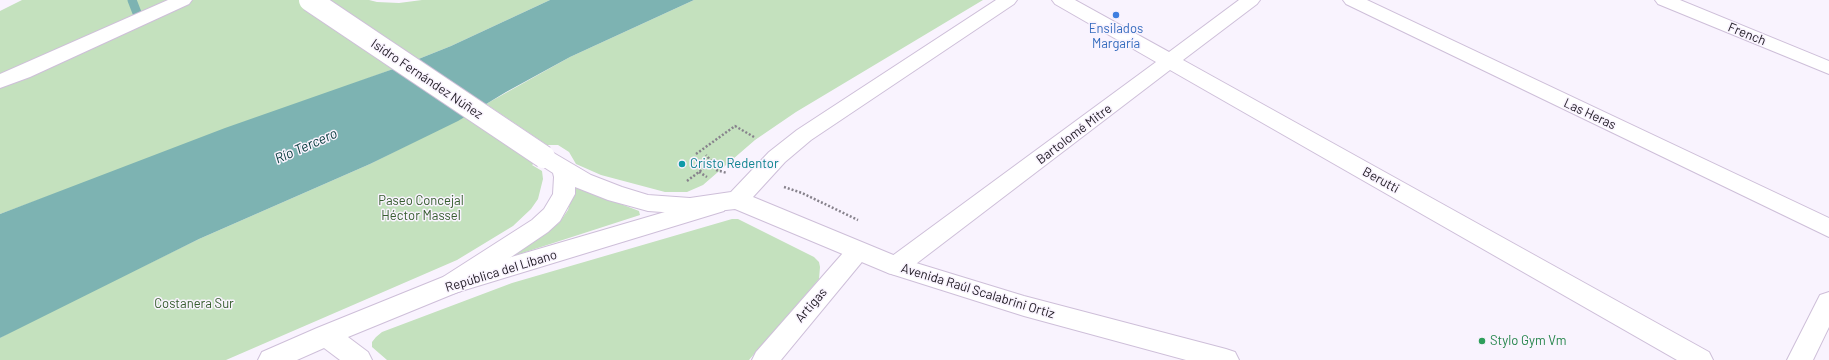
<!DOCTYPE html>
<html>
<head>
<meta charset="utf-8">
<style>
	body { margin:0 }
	canvas { display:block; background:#f9f3fe }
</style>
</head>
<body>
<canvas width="1829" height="360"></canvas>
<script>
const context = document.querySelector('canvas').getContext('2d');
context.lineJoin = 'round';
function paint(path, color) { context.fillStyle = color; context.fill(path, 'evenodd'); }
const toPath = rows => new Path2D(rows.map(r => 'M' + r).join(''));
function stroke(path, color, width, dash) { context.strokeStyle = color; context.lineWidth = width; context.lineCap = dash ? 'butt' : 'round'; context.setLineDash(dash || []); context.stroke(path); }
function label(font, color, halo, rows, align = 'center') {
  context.font = font + ' Barlow,sans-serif'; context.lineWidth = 3; context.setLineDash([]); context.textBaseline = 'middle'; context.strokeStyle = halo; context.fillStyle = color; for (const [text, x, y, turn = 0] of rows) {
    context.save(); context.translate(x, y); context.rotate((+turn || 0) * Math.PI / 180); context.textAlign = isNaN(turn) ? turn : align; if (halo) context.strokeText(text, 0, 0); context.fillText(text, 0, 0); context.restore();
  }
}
const green = toPath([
	[22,0,369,0,377,2,399,3,422,0,550,0,451,46,396,68,0,214,0,11],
	[694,0,983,0,796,112,755,140,703,185,687,192,665,192,601,175,576,164,569,152,558,145,547,145,486,104,570,57],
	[467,115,536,162,532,165,542,171,543,179,538,199,531,209,513,226,457,260,226,360,0,360,0,338,23,325,199,239,370,164],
	[577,187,639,211,640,215,510,257,559,223,568,210,574,189],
	[732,219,738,219,814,257,819,262,820,267,819,279,749,360,387,360,372,347,372,342,376,337,382,332,512,283]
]);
const water = toPath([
	[550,0,694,0,570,57,506,92,458,121,370,164,199,239,0,338,0,214,225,128,396,68,451,46]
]);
const stream = toPath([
	[132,0,139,18]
]);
const path = toPath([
	[696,154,735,126,754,137],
	[716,170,727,173],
	[699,172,707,177],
	[687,181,712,162,706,155],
	[784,187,802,193,858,220]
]);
const minor = toPath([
	[168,0,192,0,189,4,30,77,0,88,0,74,168,0],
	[1052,0,1075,0,1169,52,1239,0,1260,0,1257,4,1183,60,1709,352,1713,360,1677,360,1170,70,904,273,896,275,888,273,884,266,888,259,1156,62,1055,4,1052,0],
	[1343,0,1367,0,1829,218,1829,237,1346,4,1343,0],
	[1655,0,1680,0,1829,61,1829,74,1658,4,1655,0],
	[716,197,724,199,727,205,724,211,458,292,348,337,368,352,372,360,340,360,324,348,297,360,258,360,262,352,317,328,443,277,716,197],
	[858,242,866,245,870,251,866,257,781,360,752,360,756,352,850,245,858,242],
	[1829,292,1829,327,1813,360,1787,360,1820,295,1829,292]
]);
const major = toPath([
	[996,0,1017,0,1014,4,811,140,785,162,753,197,903,259,1024,296,1226,349,1235,352,1239,360,1186,360,1024,316,888,273,735,209,690,214,648,211,608,200,575,187,575,194,560,221,548,232,461,291,452,294,443,291,440,284,443,277,532,220,544,209,553,194,554,177,553,173,536,162,533,157,536,152,544,149,552,152,591,175,622,187,648,195,690,198,731,192,769,152,797,130,996,0]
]);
const majorBridge = toPath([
	[310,0,544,157]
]);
const markers = [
	[1116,15,4,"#3f7fe0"],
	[682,164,4,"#0f9aa8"],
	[1482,341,4,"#2e9e5b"]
];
const shopNames = [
	["Ensilados",1116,29],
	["Margaría",1116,44]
];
const streetNames = [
	["French",1747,34,22],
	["Isidro Fernández Núñez",427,79,34],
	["Las Heras",1590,114,25],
	["Bartolomé Mitre",1074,134,-37],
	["Berutti",1381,180,29],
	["República del Líbano",501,271,-17],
	["Avenida Raúl Scalabrini Ortiz",978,291,17],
	["Artigas",811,305,-49]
];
const cultureNames = [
	["Cristo Redentor",690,164]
];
const parkNames = [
	["Paseo Concejal",421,201],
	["Héctor Massel",421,216],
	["Costanera Sur",194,304]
];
const leisureNames = [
	["Stylo Gym Vm",1490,341]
];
const waterNames = [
	["Río Tercero",306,146,-24]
];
paint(green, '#c4e1be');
paint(water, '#7db3b2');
stroke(stream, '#7db3b2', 9);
stroke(minor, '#cebfd9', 2);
stroke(major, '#cebfd9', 2);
stroke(path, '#87828c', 2.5, [2, 2]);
paint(minor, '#fff');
paint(major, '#fff');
stroke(majorBridge, '#cebfd9', 24, []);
stroke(majorBridge, '#fff', 22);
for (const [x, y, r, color] of markers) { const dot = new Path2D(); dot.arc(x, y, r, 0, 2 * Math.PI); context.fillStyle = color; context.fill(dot); stroke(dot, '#f9f3fe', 1.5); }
label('13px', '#366cbe', '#f9f3fe', shopNames);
label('13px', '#1e1922', '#f9f3fe', streetNames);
label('13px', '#0d838f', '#f9f3fe', cultureNames, 'left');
label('13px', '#365d2e', '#f9f3fe', parkNames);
label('13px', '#27864d', '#f9f3fe', leisureNames, 'left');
label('italic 14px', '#003637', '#f9f3fe', waterNames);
</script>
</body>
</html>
